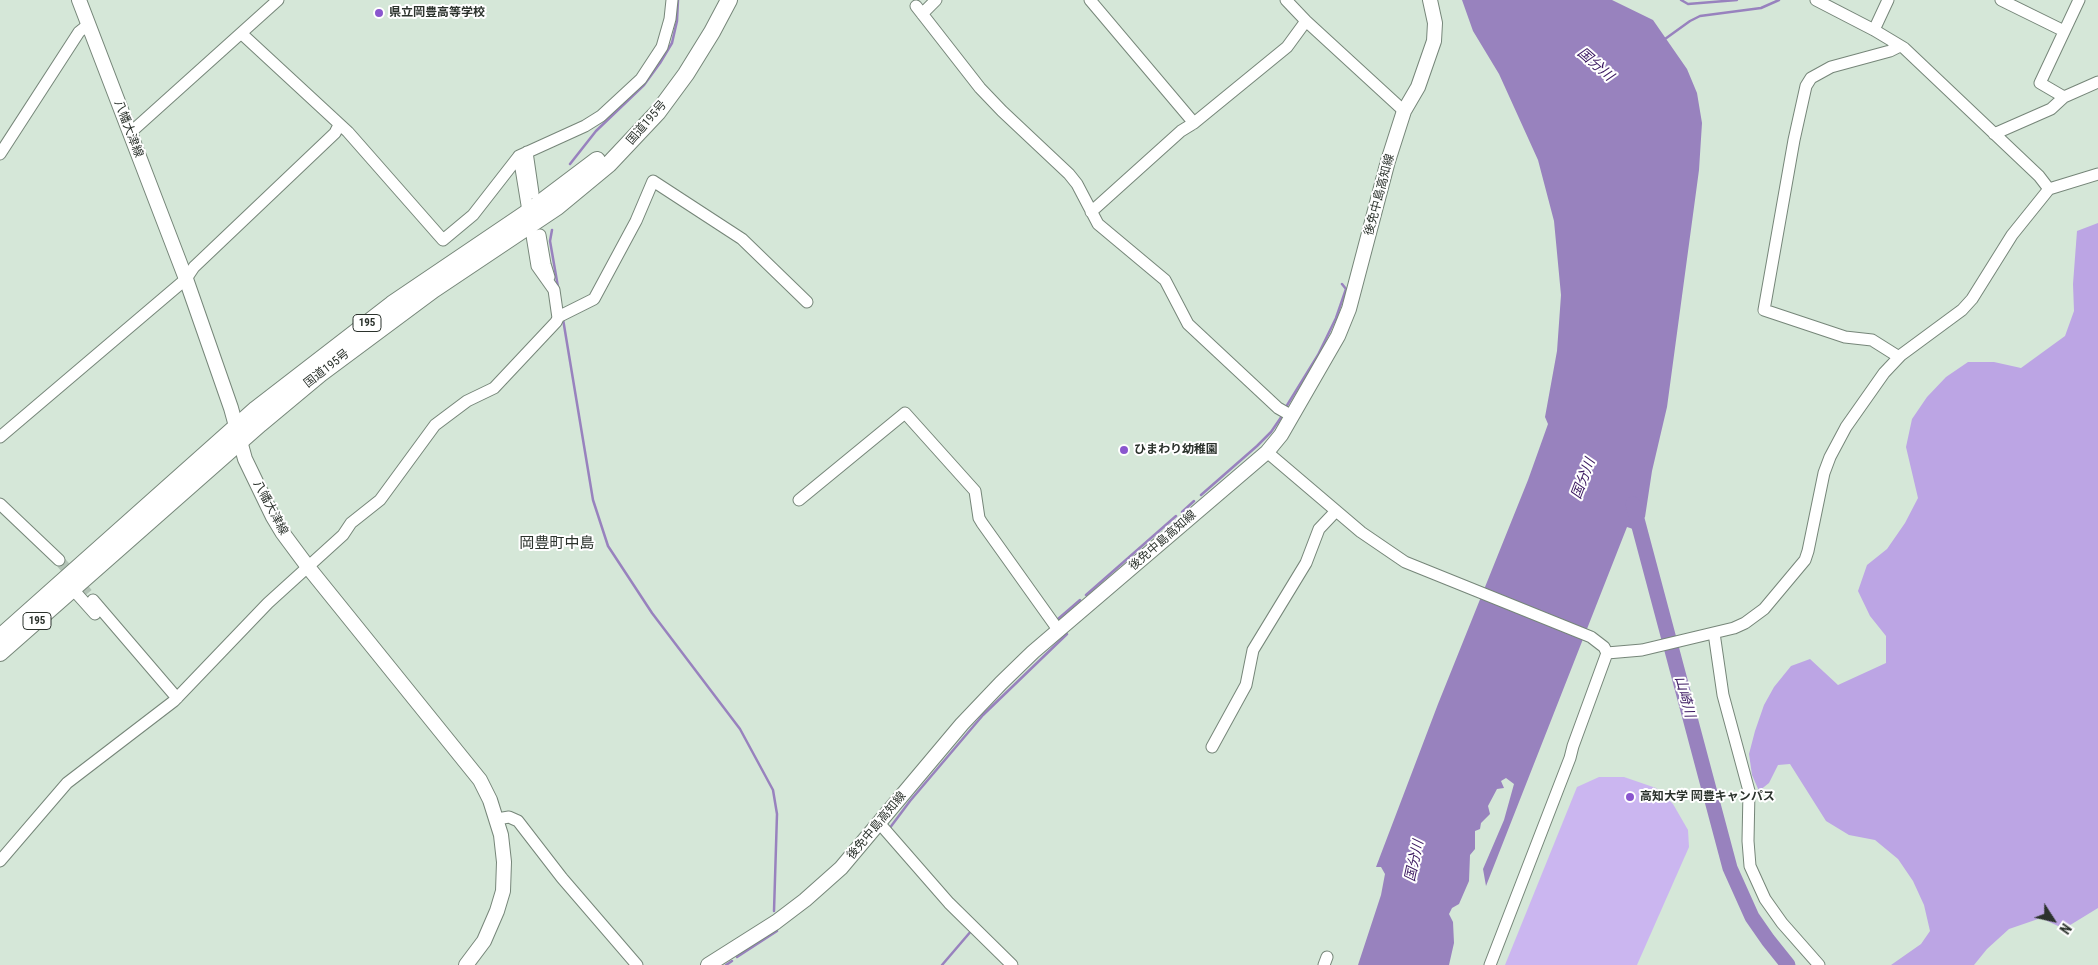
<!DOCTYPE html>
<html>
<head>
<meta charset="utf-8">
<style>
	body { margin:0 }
	#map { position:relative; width:2098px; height:965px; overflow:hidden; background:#d5e7d8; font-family:"Roboto Condensed",sans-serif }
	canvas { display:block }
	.north { position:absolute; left:2028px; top:895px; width:50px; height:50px; -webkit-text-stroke:4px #fff; paint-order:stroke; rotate:125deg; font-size:14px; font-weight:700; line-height:20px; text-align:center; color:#2b322c }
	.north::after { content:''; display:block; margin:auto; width:18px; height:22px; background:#2b322c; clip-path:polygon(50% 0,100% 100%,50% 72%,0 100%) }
</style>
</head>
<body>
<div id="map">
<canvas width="2098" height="965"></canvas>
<div class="north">N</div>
</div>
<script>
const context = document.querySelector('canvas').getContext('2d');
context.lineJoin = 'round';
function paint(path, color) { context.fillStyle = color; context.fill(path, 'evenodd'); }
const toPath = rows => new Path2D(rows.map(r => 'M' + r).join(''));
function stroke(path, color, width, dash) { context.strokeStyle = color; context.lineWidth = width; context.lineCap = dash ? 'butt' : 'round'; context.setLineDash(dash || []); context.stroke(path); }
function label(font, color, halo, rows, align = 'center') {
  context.font = font + ' "Roboto Condensed","Noto Sans JP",sans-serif'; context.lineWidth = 4; context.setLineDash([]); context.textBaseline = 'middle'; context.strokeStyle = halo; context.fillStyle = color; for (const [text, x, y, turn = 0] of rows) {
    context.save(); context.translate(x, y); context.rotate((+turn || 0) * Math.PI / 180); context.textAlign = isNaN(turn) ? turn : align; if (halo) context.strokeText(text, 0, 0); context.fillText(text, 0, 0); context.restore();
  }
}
const green = toPath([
	[1599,777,1624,777,1656,788,1673,804,1688,830,1689,847,1637,965,1505,965,1577,787]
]);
const forest = toPath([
	[2098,223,2098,908,2067,927,2058,926,2041,918,2009,929,1987,949,1974,965,1891,965,1921,944,1930,931,1924,905,1913,881,1898,859,1875,840,1849,835,1826,821,1790,764,1778,765,1769,783,1759,791,1752,775,1749,754,1755,731,1764,705,1774,687,1791,666,1810,659,1838,685,1886,663,1886,636,1870,616,1858,591,1867,565,1887,549,1905,523,1918,498,1906,447,1912,419,1927,397,1946,377,1968,362,1994,362,2021,368,2065,336,2074,311,2073,284,2077,231]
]);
const water = toPath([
	[1462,0,1612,0,1653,20,1687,69,1697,93,1702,123,1699,170,1667,407,1652,471,1645,517,1633,529,1627,527,1486,886,1483,869,1504,820,1514,784,1506,778,1501,781,1504,788,1497,789,1488,806,1490,814,1481,823,1480,829,1475,831,1475,849,1470,855,1469,881,1459,904,1452,908,1449,914,1453,922,1454,943,1449,965,1358,965,1381,895,1385,874,1381,867,1376,867,1438,704,1528,480,1548,424,1545,417,1557,351,1561,295,1554,221,1538,160,1499,74,1473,31]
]);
const stream = toPath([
	[1681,0,1688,4,1737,0],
	[1665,39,1690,21,1700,16,1761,8,1779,0],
	[570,164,596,131,644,85,660,63,672,43,677,21,678,0],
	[552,230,550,241,558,287],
	[563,319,593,500,608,546,652,613,740,729,773,790,777,814,774,911],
	[1286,407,1318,355,1336,318,1346,289,1342,284],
	[1201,495,1257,446,1271,432,1282,416],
	[1182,512,1194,501],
	[1086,595,1176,516],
	[1059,621,1058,619,1080,600],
	[889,829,910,801,983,715,1067,634],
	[737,957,777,931],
	[726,965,732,961],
	[942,965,972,930]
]);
const river = toPath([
	[1633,504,1730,868,1752,917,1768,940,1788,965]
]);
const minorTunnel = toPath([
	[59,560,93,600]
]);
const minor = toPath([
	[1090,0,1194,123],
	[1286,0,1306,21,1404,111],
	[1816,0,1874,30,1904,48,2039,176,2049,189],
	[2001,0,2064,31],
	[916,6,980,88,1002,111,1069,174,1077,184,1098,224,1165,280,1188,324,1278,408,1292,416],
	[922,14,936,0],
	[1874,30,1888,0],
	[242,34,348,132,443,240,473,215,519,156],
	[2064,97,2040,83,2079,0],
	[130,133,278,0],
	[1994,134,2051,109,2064,97,2098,82],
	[527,152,533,193],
	[0,154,79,32,89,24],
	[1091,212,1181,131,1194,123,1287,47,1306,21],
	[540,235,545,264,549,277],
	[558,317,594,299,636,221,653,181,742,239,807,302],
	[1899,357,1872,340,1845,337,1764,310,1794,140,1806,86,1811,78,1831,67,1890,51,1900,46],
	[0,437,186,279,194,267,335,133,339,125],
	[1267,452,1361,532,1405,562,1591,637,1604,647,1607,653,1573,746,1570,758,1490,965],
	[799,500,905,413,975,491,979,518,982,523,1059,631],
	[0,504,59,560],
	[69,585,95,614],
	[93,600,177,698],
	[1714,633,1723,695,1749,791,1748,841,1750,866,1765,899,1782,923,1819,965],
	[1607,653,1642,650,1734,628,1745,623,1764,609,1805,560,1808,551,1824,473,1830,457,1846,427,1884,373,1901,355,1962,310,1972,299,2012,235,2049,189,2098,174],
	[1212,747,1246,685,1253,650,1306,563,1319,529,1336,511],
	[497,819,509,817,518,821,562,878,637,965],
	[880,824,949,903,1012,965],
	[0,861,67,783,174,701,268,603,343,535,351,523,380,500,435,425,467,401,494,388,556,322,558,318,554,290,537,266,519,156,585,126,601,116,641,79,662,47,670,19,672,0],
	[1324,965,1327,957]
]);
const major = toPath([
	[79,0,186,279,231,408,245,459,273,517,282,532,308,567,480,780,490,800,501,835,504,862,503,891,497,911,484,941,466,965],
	[708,965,776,922,805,900,841,868,962,724,1001,683,1033,652,1267,452,1281,435,1338,336,1349,309,1388,161,1404,111,1418,87,1434,41,1435,23,1430,0]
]);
const highway = toPath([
	[0,637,256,409,392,304,528,212,597,160],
	[0,653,260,424,320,374,433,290,557,207,609,164,658,112,686,74,712,32,729,0]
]);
const markers = [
	[379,13,5,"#8a56ce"],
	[1124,450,5,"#8a56ce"],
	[1630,797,5,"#8a56ce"]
];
const shields = [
	[367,323,28],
	[37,621,28]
];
const shieldNames = [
	["195",367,323],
	["195",37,621]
];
const poiNames = [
	["県立岡豊高等学校",389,13],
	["ひまわり幼稚園",1134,450],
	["高知大学 岡豊キャンパス",1640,797]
];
const streetNames = [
	["国道195号",647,123,-49],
	["八幡大津線",128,129,69],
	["後免中島高知線",1380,195,-75],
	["国道195号",327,369,-38],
	["八幡大津線",270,508,62],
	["後免中島高知線",1163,541,-41],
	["後免中島高知線",877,826,-50]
];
const waterNames = [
	["国分川",1595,65,41],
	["国分川",1584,479,-69],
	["山崎川",1684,697,75],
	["国分川",1415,861,-78]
];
const quarterNames = [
	["岡豊町中島",557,544]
];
paint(green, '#cbb6f0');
paint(forest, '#bca5e4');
paint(water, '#9882be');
stroke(stream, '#9882be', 2.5);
stroke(river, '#9882be', 15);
stroke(minorTunnel, '#b3c3b6', 11, [11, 5.5]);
stroke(minor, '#768679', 13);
stroke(major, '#768679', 16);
stroke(highway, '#768679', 18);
stroke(minor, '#fff', 11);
stroke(major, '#fff', 14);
stroke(highway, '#fff', 16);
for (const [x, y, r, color] of markers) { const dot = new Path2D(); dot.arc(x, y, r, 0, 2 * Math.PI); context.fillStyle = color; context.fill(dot); stroke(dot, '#fff', 2); }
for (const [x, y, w] of shields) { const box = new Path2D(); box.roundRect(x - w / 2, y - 8.5, w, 17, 4); context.fillStyle = '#fff'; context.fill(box); stroke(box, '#2b322c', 1); }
label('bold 11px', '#2b322c', null, shieldNames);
label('bold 12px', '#2b322c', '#fff', poiNames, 'left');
label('12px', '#2b322c', '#fff', streetNames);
label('italic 14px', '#39165f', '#fff', waterNames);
label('15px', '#2b322c', '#fff', quarterNames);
</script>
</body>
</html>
